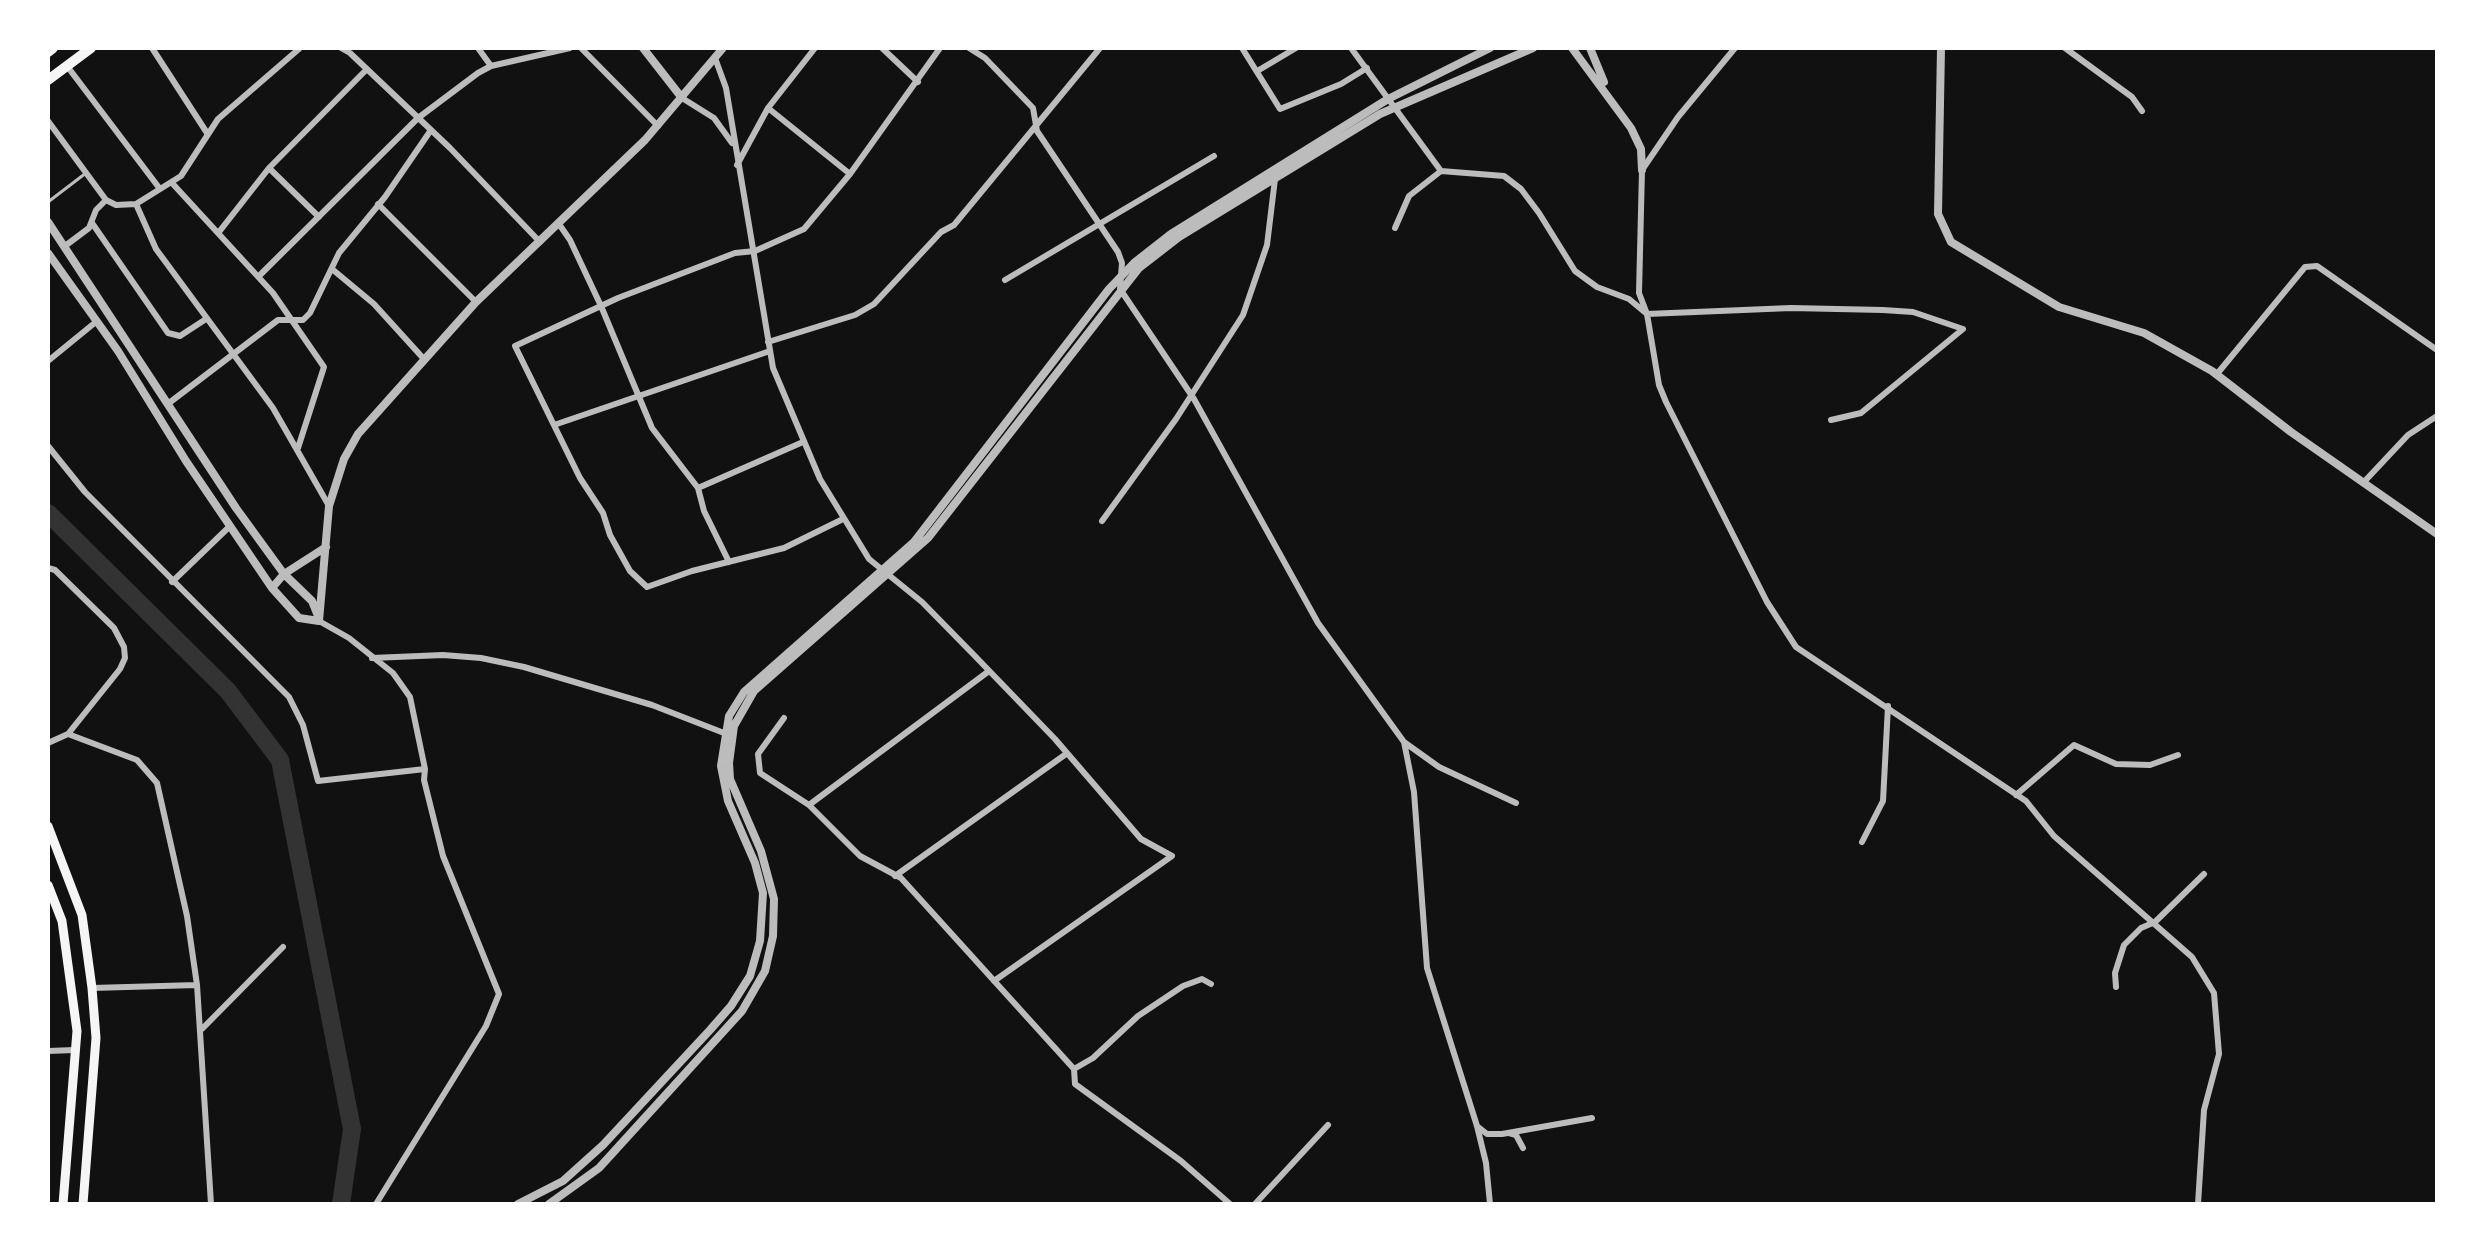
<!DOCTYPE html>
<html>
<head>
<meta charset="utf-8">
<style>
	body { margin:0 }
	#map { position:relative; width:2485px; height:1252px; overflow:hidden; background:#111; font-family:Barlow,sans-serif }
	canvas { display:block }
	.frame { position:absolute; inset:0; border:50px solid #fff; pointer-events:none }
</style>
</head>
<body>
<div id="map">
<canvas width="2485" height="1252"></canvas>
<div class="frame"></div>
</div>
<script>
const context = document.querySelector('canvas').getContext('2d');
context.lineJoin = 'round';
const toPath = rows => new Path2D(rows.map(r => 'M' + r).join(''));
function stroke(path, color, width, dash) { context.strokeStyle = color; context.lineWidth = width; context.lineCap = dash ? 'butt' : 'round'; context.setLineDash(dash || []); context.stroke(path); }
const river = toPath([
	[48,513,228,691,280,760,352,1129,341,1204]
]);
const service = toPath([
	[48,202,86,173]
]);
const minor = toPath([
	[152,48,207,133],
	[341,48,350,53,450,148,540,242],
	[478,48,491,66],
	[581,48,658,126],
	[882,48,918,82],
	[969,48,985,58,1033,108,1037,131,1118,252,1122,263,1120,289,1194,399,1318,623,1404,742,1414,792,1427,968,1477,1126,1486,1163,1490,1204],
	[1242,48,1280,109,1341,84,1367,68],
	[1351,48,1441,171,1504,176,1521,189,1539,213,1575,271,1597,287,1629,299,1647,314,1659,385,1666,402,1767,602,1796,647,2026,801,2054,836,2192,957,2214,993,2219,1054,2204,1110,2198,1204],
	[1735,48,1678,117,1642,170,1639,293,1647,314,1791,308,1883,310,1913,312,1963,329,1861,413,1831,420],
	[2065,48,2132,97,2142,111],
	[715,58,726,88,773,368,820,479,869,559,922,602,973,654,1055,739,1141,839,1172,856,994,981],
	[67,66,160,189],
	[1259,70,1296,48],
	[682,98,714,118,732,143],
	[768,108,850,174],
	[48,121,106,200,116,205,136,204],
	[737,165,768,108,815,48],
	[269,168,319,217],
	[172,183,273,293,324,367,298,448],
	[136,204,156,249,273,408,329,506],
	[136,204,181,176,218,119,300,48],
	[378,204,476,302],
	[92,223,168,333,180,336,206,319],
	[559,224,570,240,601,306,652,428,698,488,704,511,729,562],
	[1395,228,1409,196,1441,171],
	[219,232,269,168,367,69],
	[65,246,89,228,96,210,106,200],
	[332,269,374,304,423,358],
	[259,276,418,118,478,73,491,66,570,48],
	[1005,280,1214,156],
	[768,342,855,315,874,304,941,232,954,225,1100,48],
	[48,361,97,321],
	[2217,374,2305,267,2317,266,2437,350],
	[169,403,278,320,303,320,310,313,339,253,385,197,431,130],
	[554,425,770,351],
	[48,446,85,492,289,697,303,725,318,781,425,769],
	[2363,483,2408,435,2437,416],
	[698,488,803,442],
	[843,519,784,548,692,571,647,587,630,571,610,535,603,513,580,478,515,346,618,298,735,253,755,251,804,229,850,174,940,48],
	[1102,521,1176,419,1243,315,1267,245,1275,179],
	[48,568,55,570,114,628,124,647,125,658,120,669,68,734],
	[172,582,229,527],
	[319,621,349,638,393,673,410,697,425,769,424,780,443,856,499,994,486,1026,376,1204],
	[372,658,443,655,481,658,524,667,652,705,724,733],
	[784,718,758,754,760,773,809,805,860,856,901,878,1074,1069,1075,1084,1181,1161,1230,1204],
	[1404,742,1439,767,1516,803],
	[48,743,68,734,137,760,157,783,187,916,197,985,211,1204],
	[2016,795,2074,745,2116,764,2150,765,2178,755],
	[809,805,989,671],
	[1862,842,1883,801,1888,706],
	[895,876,1066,754],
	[2116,987,2115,973,2124,945,2141,928,2155,922,2204,874],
	[92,988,197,985],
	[202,1029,283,947],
	[48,1051,75,1050],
	[1074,1069,1093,1058,1138,1016,1183,986,1202,979,1211,984],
	[1477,1126,1487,1134,1502,1134,1592,1118],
	[1509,1133,1516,1135,1523,1148],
	[1255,1204,1328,1125]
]);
const tertiary = toPath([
	[643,48,682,98],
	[1572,48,1631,128,1641,149,1642,170],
	[1590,48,1604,82],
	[1941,48,1938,214,1951,242,2059,307,2144,333,2212,371,2291,432,2437,534],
	[48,222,236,508,284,574,312,601,318,616],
	[48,253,118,351,186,461,272,588,299,618,319,621],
	[272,588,284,574,326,547],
	[319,621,329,506,344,459,358,434,476,302,645,140,723,48],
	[518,1204,563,1181,603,1145,710,1030,731,1006,750,976,760,941,763,893,755,863,728,801,721,766,729,716,744,692,914,542,1109,289,1134,263,1171,234,1388,99,1490,48],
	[549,1204,599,1168,742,1011,765,971,773,936,774,899,761,851,730,779,729,763,734,726,754,691,928,538,1139,268,1179,237,1380,114,1533,48]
]);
const secondary = toPath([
	[48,826,82,915,92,988,96,1038,83,1204],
	[48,885,62,921,77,1031,63,1204]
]);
const trunk = toPath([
	[48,52,53,48],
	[48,80,91,48]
]);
stroke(river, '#333', 18);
stroke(service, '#bcbcbc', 3);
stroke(minor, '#bcbcbc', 6);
stroke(tertiary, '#bcbcbc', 8);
stroke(secondary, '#f5f5f5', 9);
stroke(trunk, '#f5f5f5', 10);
</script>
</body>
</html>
